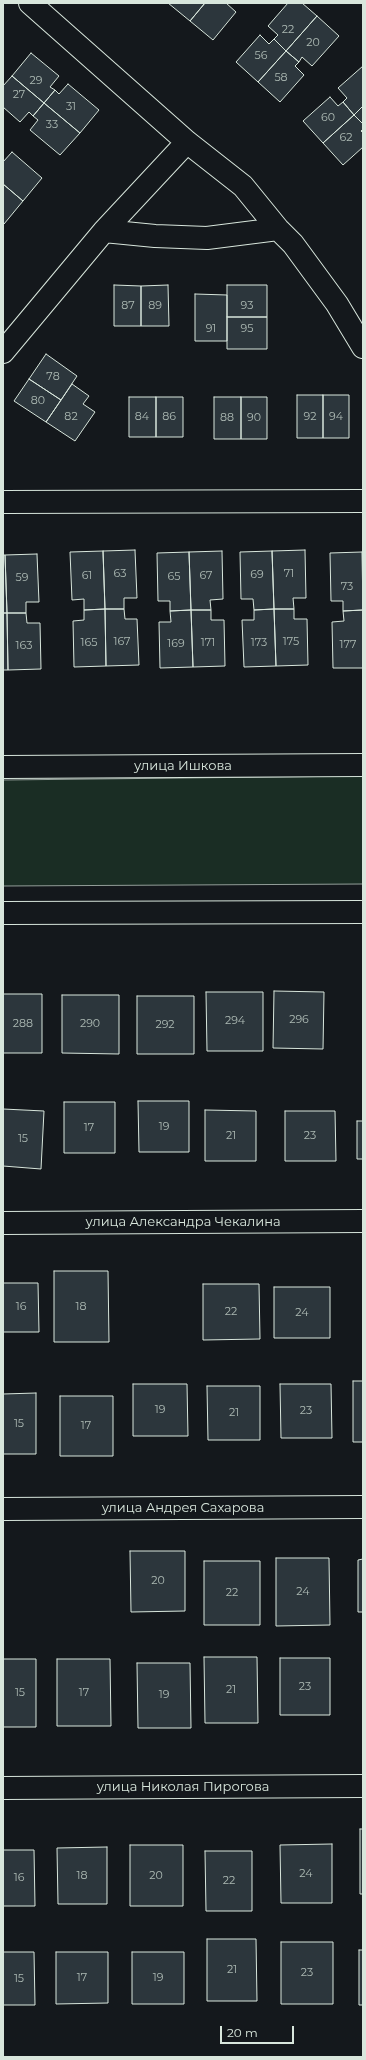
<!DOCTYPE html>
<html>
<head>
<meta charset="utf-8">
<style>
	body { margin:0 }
	#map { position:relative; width:366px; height:2060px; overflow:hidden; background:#14181c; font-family:Montserrat,sans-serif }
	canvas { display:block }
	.frame { position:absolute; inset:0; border:4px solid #d8e6dc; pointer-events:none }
	.scale { position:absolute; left:220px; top:2026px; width:74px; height:18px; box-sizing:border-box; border:2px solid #d8e6dc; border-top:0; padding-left:5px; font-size:12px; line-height:14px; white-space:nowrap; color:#d8e6dc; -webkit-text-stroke:3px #14181c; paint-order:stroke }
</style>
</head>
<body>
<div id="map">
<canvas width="366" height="2060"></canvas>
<div class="frame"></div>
<div class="scale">20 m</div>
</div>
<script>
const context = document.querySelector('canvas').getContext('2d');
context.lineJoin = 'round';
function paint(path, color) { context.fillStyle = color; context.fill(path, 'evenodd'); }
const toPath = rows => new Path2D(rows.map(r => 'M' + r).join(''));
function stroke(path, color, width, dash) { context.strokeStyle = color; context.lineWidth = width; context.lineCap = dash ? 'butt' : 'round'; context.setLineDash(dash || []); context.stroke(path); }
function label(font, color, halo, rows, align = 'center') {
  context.font = font + ' Montserrat,sans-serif'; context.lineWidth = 3; context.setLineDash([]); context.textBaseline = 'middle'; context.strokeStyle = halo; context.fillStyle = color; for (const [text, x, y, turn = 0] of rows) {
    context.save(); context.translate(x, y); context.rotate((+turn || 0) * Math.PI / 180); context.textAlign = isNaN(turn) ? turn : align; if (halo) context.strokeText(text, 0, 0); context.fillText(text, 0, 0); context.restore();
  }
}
const green = toPath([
	[363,776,363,884,3,886,3,780,363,776]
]);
const building = toPath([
	[168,3,205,3,190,21,168,3],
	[205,3,226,3,236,12,213,40,190,21,205,3],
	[288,3,302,3,317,16,286,51,274,39,278,35,268,26,288,3],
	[317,16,339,36,312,66,302,57,299,62,286,51,317,16],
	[260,35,269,44,274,39,286,51,258,82,236,62,260,35],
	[286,51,299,62,295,66,304,75,280,102,258,82,286,51],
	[31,53,59,76,50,87,55,90,44,103,12,76,31,53],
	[363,66,363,106,354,115,343,102,347,98,338,88,363,66],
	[12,76,44,103,33,116,29,112,20,122,3,107,3,86,12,76],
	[68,84,99,110,80,133,44,103,55,90,59,94,68,84],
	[330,97,338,106,343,102,354,115,323,143,303,121,330,97],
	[44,103,80,133,60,155,30,130,38,120,33,116,44,103],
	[363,106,363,124,354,115,363,106],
	[354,115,363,124,363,129,361,131,363,133,363,147,343,165,323,143,354,115],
	[12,152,42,178,23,201,3,184,3,162,12,152],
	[3,184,23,201,4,224,3,222,3,184],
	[114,285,141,286,141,326,114,326,114,285],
	[168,285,169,326,141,326,141,286,168,285],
	[227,285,267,285,267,317,227,317,227,285],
	[195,294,227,295,227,341,195,341,195,294],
	[227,317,267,317,267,349,227,349,227,317],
	[46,354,77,376,61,400,29,379,46,354],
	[29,379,61,400,46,422,14,401,29,379],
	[72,384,89,396,83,404,95,412,75,441,46,422,72,384],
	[297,395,323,395,323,438,297,438,297,395],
	[323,395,349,395,349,438,323,438,323,395],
	[129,397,156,397,156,437,129,437,129,397],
	[156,397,183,397,183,437,156,437,156,397],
	[214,397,241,397,241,439,214,439,214,397],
	[241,397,267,397,267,439,241,439,241,397],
	[135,550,137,598,124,598,124,609,105,609,103,551,135,550],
	[305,550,306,598,293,598,294,609,274,609,272,551,305,550],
	[103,551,105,609,84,610,84,599,72,600,70,552,103,551],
	[222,551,223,599,210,600,211,610,191,610,189,552,222,551],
	[272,551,274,609,254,610,253,599,241,599,240,552,272,551],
	[189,552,191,610,170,611,170,601,158,601,157,553,189,552],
	[362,552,363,610,343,611,343,601,331,601,330,553,362,552],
	[37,554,39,602,26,602,26,613,7,613,5,555,37,554],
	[3,555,5,555,7,613,3,613,3,555],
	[105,609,106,666,74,667,73,621,84,620,84,610,105,609],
	[105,609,124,609,125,619,137,619,139,665,106,666,105,609],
	[274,609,276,666,244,667,242,620,254,620,254,610,274,609],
	[274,609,294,609,294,619,307,619,308,665,276,666,274,609],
	[191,610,193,667,160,668,159,622,171,622,170,611,191,610],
	[191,610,211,610,211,620,224,620,225,666,193,667,191,610],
	[363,610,363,668,333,668,332,622,344,621,343,611,363,610],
	[3,613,7,613,8,670,3,670,3,613],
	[7,613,26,613,27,623,40,623,41,669,8,670,7,613],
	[274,991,324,992,323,1049,273,1048,274,991],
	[206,992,263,992,263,1051,207,1051,206,992],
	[3,994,42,994,42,1053,3,1053,3,994],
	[62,995,119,995,119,1054,62,1053,62,995],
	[137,996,194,996,194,1054,137,1054,137,996],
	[138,1101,189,1101,189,1152,139,1152,138,1101],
	[64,1102,115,1102,115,1153,64,1153,64,1102],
	[3,1109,44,1111,41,1169,3,1166,3,1109],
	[205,1110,256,1111,256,1161,205,1161,205,1110],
	[285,1111,335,1111,336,1161,285,1161,285,1111],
	[357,1121,363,1121,363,1159,357,1159,357,1121],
	[54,1271,108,1271,109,1342,54,1342,54,1271],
	[3,1283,38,1283,39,1332,3,1332,3,1283],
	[203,1284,259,1284,260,1339,203,1340,203,1284],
	[274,1287,330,1287,330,1338,274,1338,274,1287],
	[353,1381,363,1381,363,1442,353,1442,353,1381],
	[133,1384,187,1384,188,1436,133,1436,133,1384],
	[280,1384,331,1384,332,1438,281,1438,280,1384],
	[207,1386,260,1386,260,1440,208,1440,207,1386],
	[36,1393,36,1454,3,1454,3,1394,36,1393],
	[60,1396,113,1396,113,1456,60,1456,60,1396],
	[130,1551,185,1551,185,1611,131,1612,130,1551],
	[276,1558,329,1558,330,1625,276,1626,276,1558],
	[363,1559,363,1612,358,1612,358,1560,363,1559],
	[204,1561,260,1561,260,1625,204,1625,204,1561],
	[204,1657,257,1657,258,1723,205,1723,204,1657],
	[280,1658,330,1658,330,1715,280,1715,280,1658],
	[3,1659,36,1659,36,1727,3,1727,3,1659],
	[57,1659,110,1659,111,1726,57,1726,57,1659],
	[137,1663,190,1663,191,1728,138,1728,137,1663],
	[360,1829,363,1829,363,1894,360,1894,360,1829],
	[332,1844,332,1903,281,1903,280,1845,332,1844],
	[130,1845,183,1845,183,1906,130,1906,130,1845],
	[107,1847,107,1904,58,1904,57,1848,107,1847],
	[3,1850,34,1850,35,1906,3,1906,3,1850],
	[205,1851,252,1851,252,1911,206,1911,205,1851],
	[207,1939,256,1939,257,2001,207,2001,207,1939],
	[281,1942,333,1942,333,2004,281,2004,281,1942],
	[359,1950,363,1950,363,2005,359,2005,359,1950],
	[3,1952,34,1952,35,2005,3,2005,3,1952],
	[56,1952,108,1952,108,2003,56,2004,56,1952],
	[132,1952,184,1952,184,2004,132,2004,132,1952]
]);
const minor = toPath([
	[30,3,187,142,243,186,278,229,293,244,337,304,363,347],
	[104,231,155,236,207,238,278,229],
	[3,352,104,231,187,142],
	[3,502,363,501],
	[3,767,363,765],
	[3,913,363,912],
	[3,1223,363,1221],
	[3,1509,363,1507],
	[3,1788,363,1786]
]);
const numberNames = [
	["22",288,30],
	["20",313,43],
	["56",261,56],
	["58",281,78],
	["29",36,81],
	["27",19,95],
	["31",71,107],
	["60",328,118],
	["33",52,125],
	["62",346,138],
	["87",128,306],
	["89",155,306],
	["93",247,306],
	["91",211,329],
	["95",247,329],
	["78",53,377],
	["80",38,401],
	["82",71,417],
	["84",142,417],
	["86",169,417],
	["92",310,417],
	["94",336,417],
	["88",227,418],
	["90",254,418],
	["63",120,574],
	["71",289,574],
	["69",257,575],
	["61",87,576],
	["67",206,576],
	["65",174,577],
	["59",22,578],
	["73",347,587],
	["167",122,642],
	["175",291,642],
	["165",89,643],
	["171",208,643],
	["173",259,643],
	["169",176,644],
	["177",348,645],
	["163",24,646],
	["296",299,1020],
	["294",235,1021],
	["288",23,1024],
	["290",90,1024],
	["292",165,1025],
	["19",164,1127],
	["17",89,1128],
	["21",231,1136],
	["23",310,1136],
	["15",23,1139],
	["16",21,1307],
	["18",81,1307],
	["22",231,1312],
	["24",302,1313],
	["19",160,1410],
	["23",306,1411],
	["21",234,1413],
	["15",19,1424],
	["17",86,1426],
	["20",158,1581],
	["24",303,1592],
	["22",232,1593],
	["23",305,1687],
	["21",231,1690],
	["15",20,1693],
	["17",84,1693],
	["19",164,1695],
	["24",306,1874],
	["18",82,1876],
	["20",156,1876],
	["16",19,1878],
	["22",229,1881],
	["21",232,1970],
	["23",307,1973],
	["17",82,1978],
	["19",158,1978],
	["15",19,1979]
];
const streetNames = [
	["улица Ишкова",183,766],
	["улица Александра Чекалина",183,1222],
	["улица Андрея Сахарова",183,1508],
	["улица Николая Пирогова",183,1787]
];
paint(green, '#1a2d24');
stroke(green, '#939e99', 1);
paint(building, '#2c363c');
stroke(building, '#d8e6dc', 1);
stroke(minor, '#d8e6dc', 24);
stroke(minor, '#14181c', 22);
label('11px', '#adbab4', null, numberNames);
label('13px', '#d8e6dc', '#14181c', streetNames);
</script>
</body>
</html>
